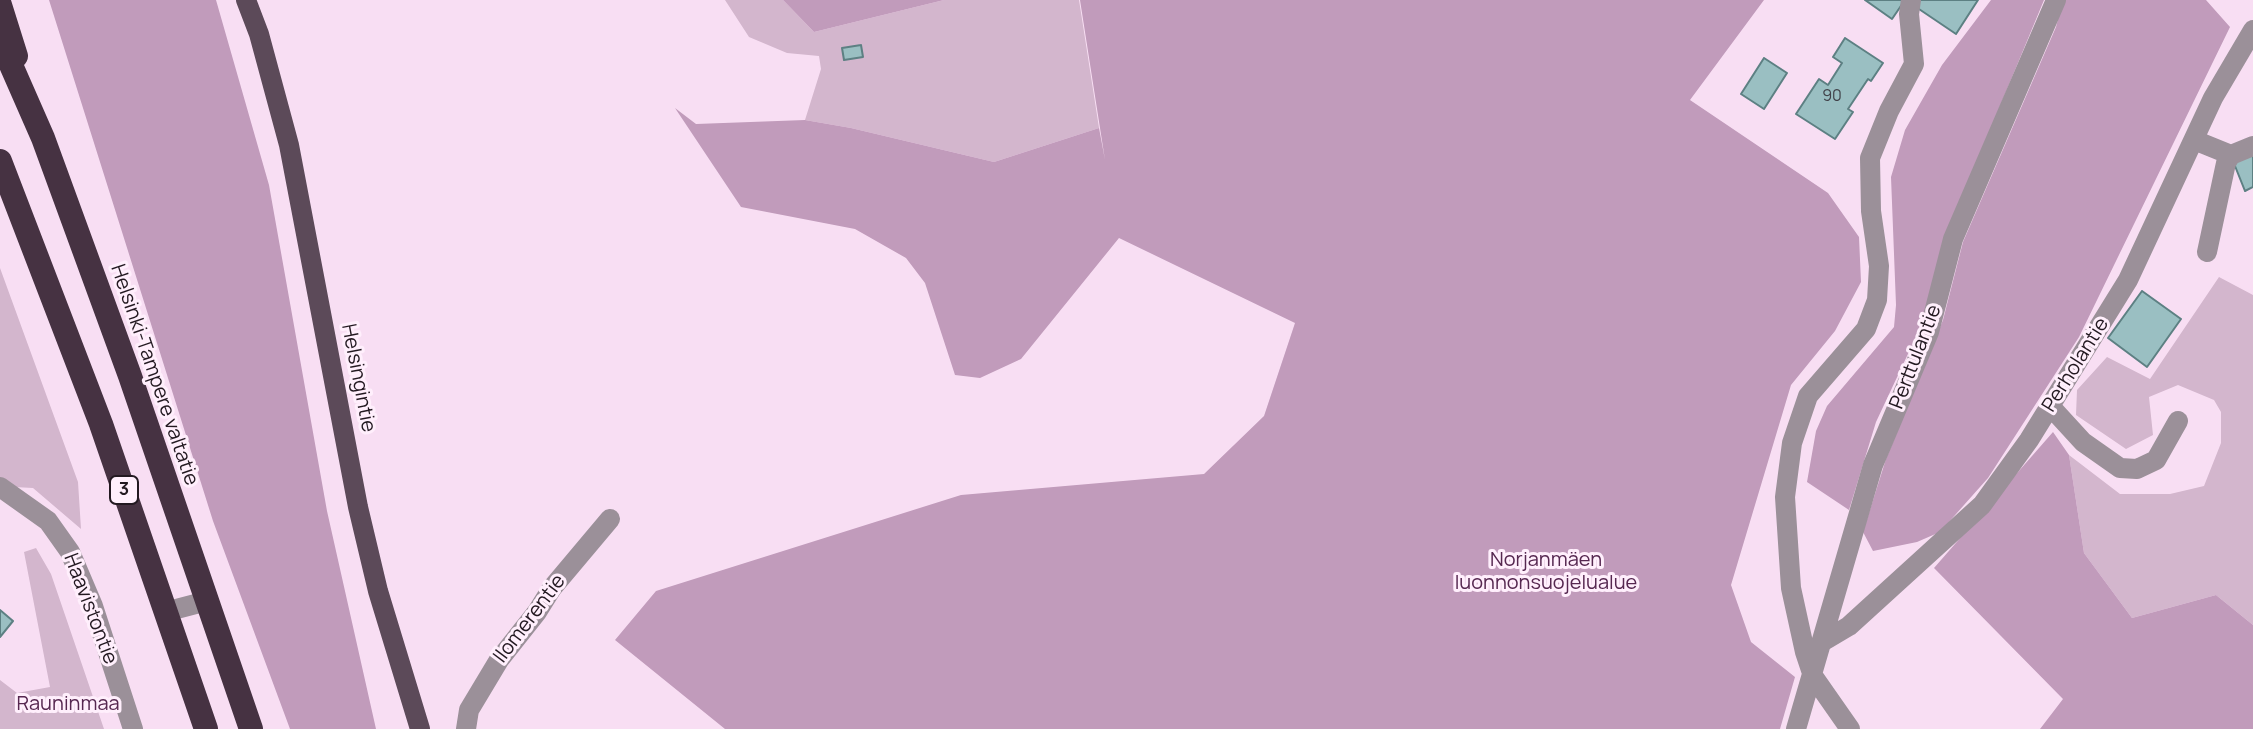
<!DOCTYPE html>
<html>
<head>
<meta charset="utf-8">
<style>
	body { margin:0 }
	canvas { display:block; background:#f8def3 }
</style>
</head>
<body>
<canvas width="2253" height="729"></canvas>
<script>
const context = document.querySelector('canvas').getContext('2d');
context.lineJoin = 'round';
function paint(path, color) { context.fillStyle = color; context.fill(path, 'evenodd'); }
const toPath = rows => new Path2D(rows.map(r => 'M' + r).join(''));
function stroke(path, color, width, dash) { context.strokeStyle = color; context.lineWidth = width; context.lineCap = dash ? 'butt' : 'round'; context.setLineDash(dash || []); context.stroke(path); }
function label(font, color, halo, rows, align = 'center') {
  context.font = font + ' Manrope,sans-serif'; context.lineWidth = 6; context.setLineDash([]); context.textBaseline = 'middle'; context.strokeStyle = halo; context.fillStyle = color; for (const [text, x, y, turn = 0] of rows) {
    context.save(); context.translate(x, y); context.rotate((+turn || 0) * Math.PI / 180); context.textAlign = isNaN(turn) ? turn : align; if (halo) context.strokeText(text, 0, 0); context.fillText(text, 0, 0); context.restore();
  }
}
const green = toPath([
	[725,0,783,0,814,32,944,0,1079,0,1099,128,994,162,851,128,805,120,821,69,819,56,787,53,749,37],
	[0,268,78,482,81,529,33,488,14,487,0,478],
	[2219,277,2253,295,2253,625,2216,595,2132,618,2084,553,2069,455,2120,494,2170,494,2204,486,2221,443,2221,412,2214,400,2178,385,2149,397,2153,435,2126,449,2076,415,2077,390,2107,357,2150,379],
	[36,548,51,574,104,729,0,729,0,680,17,693,50,687,24,552]
]);
const forest = toPath([
	[49,0,216,0,269,185,327,511,376,729,290,729,213,521],
	[783,0,944,0,814,32],
	[1080,0,1764,0,1690,100,1828,193,1859,237,1861,282,1835,331,1791,385,1731,585,1751,642,1795,677,1780,729,725,729,615,640,656,591,961,495,1204,474,1264,416,1295,323,1119,238,1021,359,980,378,955,375,925,283,906,258,855,229,741,207,675,108,696,124,805,120,851,128,994,162,1099,128,1105,160],
	[1991,0,2044,0,1947,234,1922,324,1876,422,1849,510,1807,482,1816,431,1827,406,1894,327,1896,305,1891,177,1905,130,1942,65],
	[2063,0,2206,0,2230,27,2079,337,1988,478,1940,532,1917,542,1873,551,1863,532,1886,459,1943,320,1963,242,2056,27],
	[2053,432,2069,455,2084,553,2132,618,2216,595,2253,625,2253,729,2040,729,2063,699,1934,568]
]);
const building = toPath([
	[1865,0,1905,0,1892,19,1865,0],
	[1916,0,1978,0,1956,34,1913,5,1916,0],
	[1845,38,1883,63,1871,81,1868,79,1848,109,1853,112,1835,139,1796,114,1819,79,1828,85,1842,63,1833,57,1845,38],
	[861,45,863,57,844,60,842,48,861,45],
	[1764,58,1787,73,1764,109,1741,94,1764,58],
	[2253,154,2253,187,2245,191,2233,161,2253,154],
	[2142,291,2181,319,2147,367,2108,338,2142,291],
	[0,610,13,621,0,637,0,610]
]);
const minor = toPath([
	[2194,140,2231,155],
	[2207,252,2226,163,2231,155,2253,146],
	[2050,406,2083,442,2120,468,2137,469,2156,460,2178,421],
	[0,487,48,521,70,552,93,606,133,729],
	[165,612,207,601],
	[1822,642,1849,626,1982,505,2029,440,2128,280,2213,98,2253,30],
	[466,729,469,710,499,660,537,612,552,588,610,519],
	[1796,729,1873,465,1929,332,1953,239,2056,0],
	[1850,729,1813,676,1805,652,1791,588,1785,497,1792,443,1808,396,1866,329,1877,300,1879,266,1871,211,1870,158,1889,111,1914,64,1909,14,1911,0]
]);
const major = toPath([
	[246,0,259,34,289,145,358,507,378,591,420,729]
]);
const highway = toPath([
	[0,5,16,56],
	[0,40,43,138,130,376,251,729],
	[0,161,101,424,206,729]
]);
const numberNames = [
	["90",1832,97]
];
const shields = [
	[124,490,28]
];
const shieldNames = [
	["3",124,490]
];
const streetNames = [
	["Perttulantie",1916,357,-69],
	["Perholantie",2076,365,-58],
	["Helsinki-Tampere valtatie",154,375,71],
	["Helsingintie",358,378,79],
	["Haavistontie",90,609,69],
	["Ilomerentie",530,619,-53]
];
const parkNames = [
	["Norjanmäen",1546,560],
	["luonnonsuojelualue",1546,583],
	["Rauninmaa",68,704]
];
paint(green, '#d3b6cd');
paint(forest, '#c19bbb');
paint(building, '#9abfc2');
stroke(building, '#5d8083', 2);
stroke(minor, '#9b9099', 20);
stroke(major, '#5c4a59', 20);
stroke(highway, '#463242', 24);
label('16px', '#414249', null, numberNames);
for (const [x, y, w] of shields) { const box = new Path2D(); box.roundRect(x - w / 2, y - 14, w, 28, 6); context.fillStyle = '#ffeffc'; context.fill(box); stroke(box, '#231921', 2); }
label('bold 18px', '#231921', null, shieldNames);
label('20px', '#231921', '#ffeffc', streetNames);
label('20px', '#562750', '#ffeffc', parkNames);
</script>
</body>
</html>
